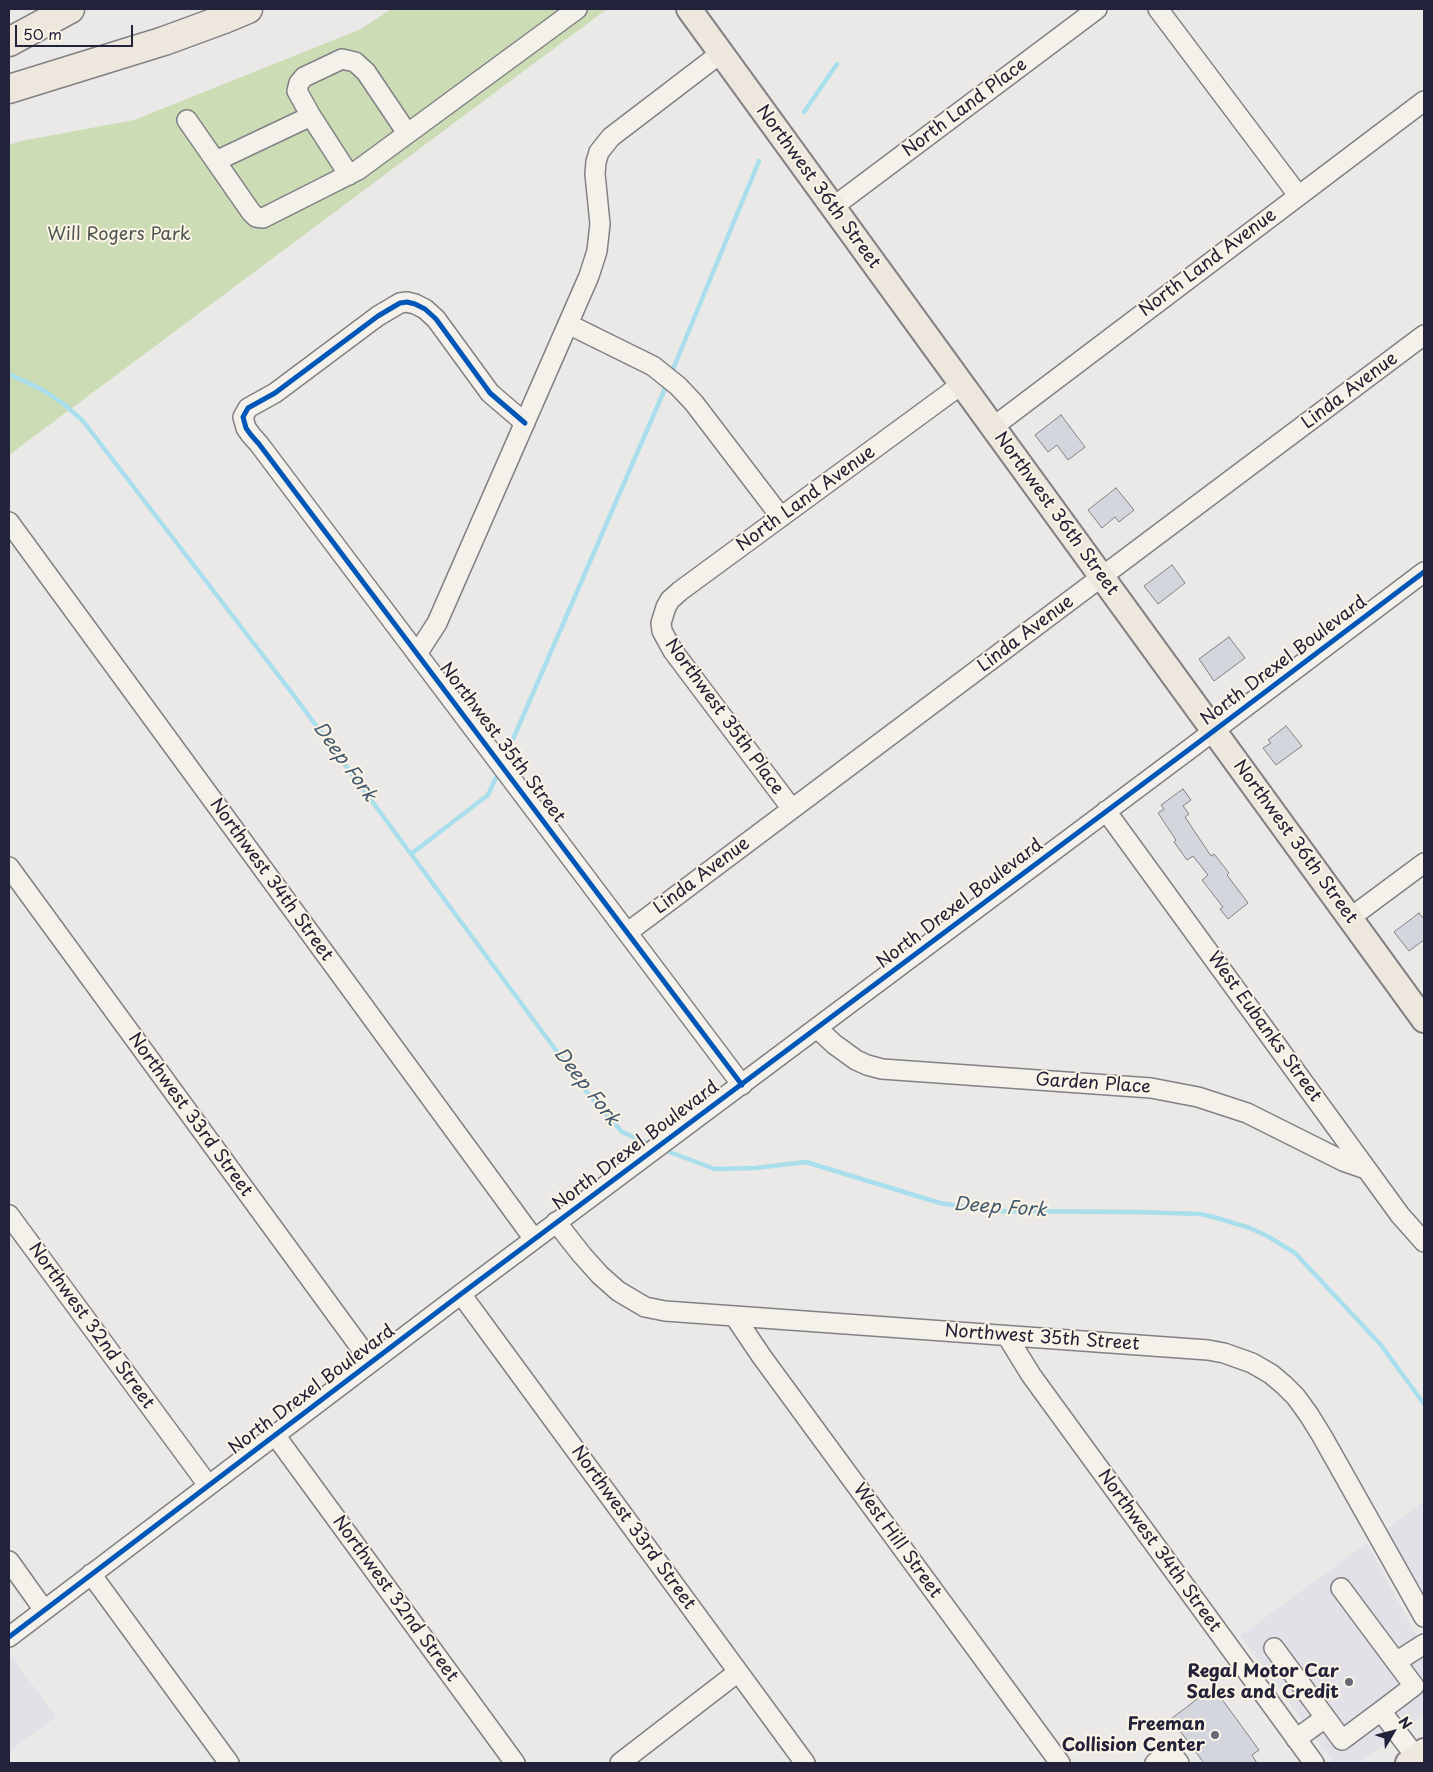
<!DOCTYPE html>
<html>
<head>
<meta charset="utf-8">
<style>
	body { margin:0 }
	#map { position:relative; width:1433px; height:1772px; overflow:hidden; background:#ebe9e7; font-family:"Playpen Sans",sans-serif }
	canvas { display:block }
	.frame { position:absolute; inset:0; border:10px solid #22223b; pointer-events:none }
	.north { position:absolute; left:1368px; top:1707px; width:50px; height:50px; -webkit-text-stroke:4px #fcf5e5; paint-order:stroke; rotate:53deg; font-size:14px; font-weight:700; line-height:20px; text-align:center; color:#22223b }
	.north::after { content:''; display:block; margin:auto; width:18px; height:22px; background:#22223b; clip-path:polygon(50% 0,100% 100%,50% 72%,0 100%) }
	.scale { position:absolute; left:15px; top:25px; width:118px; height:22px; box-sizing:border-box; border:2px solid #22223b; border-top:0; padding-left:6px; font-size:15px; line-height:18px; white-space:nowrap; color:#22223b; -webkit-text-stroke:4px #fcf5e5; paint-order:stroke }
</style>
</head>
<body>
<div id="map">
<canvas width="1433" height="1772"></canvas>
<div class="frame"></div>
<div class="north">N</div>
<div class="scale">50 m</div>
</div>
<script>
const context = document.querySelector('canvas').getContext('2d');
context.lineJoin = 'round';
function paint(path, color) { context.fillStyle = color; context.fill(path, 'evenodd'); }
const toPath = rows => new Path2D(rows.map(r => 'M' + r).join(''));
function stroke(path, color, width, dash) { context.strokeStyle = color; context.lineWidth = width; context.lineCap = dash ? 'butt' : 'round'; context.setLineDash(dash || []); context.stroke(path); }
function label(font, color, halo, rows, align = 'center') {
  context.font = font + ' "Playpen Sans",sans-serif'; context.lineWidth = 4; context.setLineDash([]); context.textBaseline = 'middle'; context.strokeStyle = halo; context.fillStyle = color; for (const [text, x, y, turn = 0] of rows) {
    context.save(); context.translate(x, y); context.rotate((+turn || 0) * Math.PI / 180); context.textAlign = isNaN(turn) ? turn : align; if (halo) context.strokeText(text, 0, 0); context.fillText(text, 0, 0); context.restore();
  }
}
const built = toPath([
	[1424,1501,1424,1597,1386,1529],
	[1367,1543,1424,1650,1424,1715,1359,1763,1334,1763,1240,1636],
	[13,1658,56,1717,9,1752,9,1661]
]);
const green = toPath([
	[391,9,607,9,9,455,9,145,21,141,134,120,361,29]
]);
const stream = toPath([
	[804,112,837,64],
	[9,374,43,390,65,405,83,421,295,697,586,1091,622,1132,652,1145],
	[671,374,759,161],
	[504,760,667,384],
	[411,854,488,795,499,771],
	[664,1150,715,1169,755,1168,806,1162,940,1203,989,1211,1136,1212,1200,1214,1217,1218,1250,1228,1269,1237,1295,1253,1381,1345,1424,1404]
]);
const building = toPath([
	[1061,415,1085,447,1068,460,1057,445,1048,452,1035,435,1061,415],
	[1116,488,1134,510,1119,522,1115,517,1102,528,1088,510,1116,488],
	[1172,565,1185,583,1158,604,1144,586,1172,565],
	[1229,637,1245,658,1214,681,1199,659,1229,637],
	[1286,726,1302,746,1276,765,1263,748,1271,743,1268,740,1286,726],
	[1183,789,1191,800,1183,806,1189,814,1185,817,1211,856,1214,854,1229,873,1227,875,1248,903,1228,919,1220,909,1223,907,1202,880,1208,875,1193,856,1187,860,1174,842,1176,840,1158,813,1164,809,1161,805,1183,789],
	[1419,913,1424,919,1424,940,1409,951,1394,932,1419,913],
	[1213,1687,1259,1750,1252,1755,1257,1763,1204,1763,1171,1719,1213,1687]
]);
const minor = toPath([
	[1158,9,1298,195],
	[311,116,349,175],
	[187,120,251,212,256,217,263,218,358,170,577,9],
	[216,161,311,116,297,91,299,83,304,77,342,59,355,62,366,72,407,133],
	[833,207,1097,9],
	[568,324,653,366,678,386,694,403,781,517],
	[525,423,490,393,436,319,425,309,415,304,407,302,400,303,378,316,275,393,248,408,243,417,246,428,251,435,259,444,742,1085],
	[993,427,1424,101],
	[9,522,534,1239],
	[417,654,437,623,589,276,597,251,600,224,595,174,596,162,599,152,611,137,721,53],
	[792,809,673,651,662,631,661,623,666,607,670,600,680,591,962,384],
	[1106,811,1400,1215,1424,1242],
	[9,867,371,1362],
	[1350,918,1424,863],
	[628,932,1424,335],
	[817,1028,834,1044,856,1060,867,1065,882,1069,1151,1088,1198,1097,1247,1113,1343,1161,1366,1169],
	[9,1215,208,1485],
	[556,1222,582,1255,600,1275,618,1291,645,1307,665,1311,1208,1350,1224,1353,1252,1363,1271,1374,1284,1385,1296,1397,1309,1415,1322,1436,1424,1617],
	[461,1294,805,1763],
	[735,1317,762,1357,1060,1763],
	[1007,1336,1031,1375,1314,1763],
	[275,1435,515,1763],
	[9,1561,44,1610],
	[91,1574,229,1763],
	[1341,1588,1414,1686,1381,1711],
	[9,1637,461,1294,1195,745,1424,572],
	[1274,1648,1342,1740,1381,1711,1416,1757],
	[1396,1662,1424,1644],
	[1296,1739,1325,1718],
	[620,1763,738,1672],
	[1155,1763,1170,1752,1179,1763]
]);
const major = toPath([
	[689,9,1424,1020],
	[1408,1763,1424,1751]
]);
const highway = toPath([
	[9,42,70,9],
	[9,89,164,41,224,19,248,9]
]);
const cycleway = toPath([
	[525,423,490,393,436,319,425,309,415,304,407,302,400,303,378,316,275,393,248,408,243,417,246,428,251,435,259,444,742,1085],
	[9,1637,461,1294,1195,745,1424,572]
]);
const markers = [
	[1349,1682,5,"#686877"],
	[1215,1735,5,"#686877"]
];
const streetNames = [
	["North Land Place",965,108,-37],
	["Northwest 36th Street",818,187,54],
	["North Land Avenue",1208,263,-37],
	["Linda Avenue",1350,391,-37],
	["North Land Avenue",806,499,-36],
	["Northwest 36th Street",1056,514,54],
	["Linda Avenue",1026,634,-37],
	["North Drexel Boulevard",1284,661,-37],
	["Northwest 35th Place",724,717,54],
	["Northwest 35th Street",502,743,53],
	["Northwest 36th Street",1295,842,54],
	["Linda Avenue",702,876,-37],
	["Northwest 34th Street",271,880,54],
	["North Drexel Boulevard",960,904,-37],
	["West Eubanks Street",1264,1027,54],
	["Garden Place",1093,1084,4],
	["Northwest 33rd Street",190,1115,54],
	["North Drexel Boulevard",636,1146,-37],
	["Northwest 32nd Street",91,1326,54],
	["Northwest 35th Street",1042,1338,4],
	["North Drexel Boulevard",312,1390,-37],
	["Northwest 33rd Street",633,1528,54],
	["West Hill Street",897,1541,54],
	["Northwest 34th Street",1159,1551,54],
	["Northwest 32nd Street",395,1599,54]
];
const parkNames = [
	["Will Rogers Park",119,235]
];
const poiNames = [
	["Regal Motor Car",1339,1672],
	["Sales and Credit",1339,1693],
	["Freeman",1205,1725],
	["Collision Center",1205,1746]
];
const waterNames = [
	["Deep Fork",344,762,54],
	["Deep Fork",586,1087,52],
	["Deep Fork",1000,1208,4]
];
paint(built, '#e1e1e7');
paint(green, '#ccddb6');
stroke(stream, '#a9deec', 4.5);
paint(building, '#d4d6de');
stroke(building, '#818084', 1);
stroke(minor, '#818084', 22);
stroke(major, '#818084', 28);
stroke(highway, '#818084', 31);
stroke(minor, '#f4f1eb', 19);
stroke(major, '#ede7de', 24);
stroke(highway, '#ede7de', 28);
stroke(cycleway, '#0057b8', 5);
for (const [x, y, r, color] of markers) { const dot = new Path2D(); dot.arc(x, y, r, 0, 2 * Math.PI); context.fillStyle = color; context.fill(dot); stroke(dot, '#fcf5e5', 2); }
label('18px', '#22223b', '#fcf5e5', streetNames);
label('18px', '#4e5754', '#fcf5e5', parkNames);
label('bold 18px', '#22223b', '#fcf5e5', poiNames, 'right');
label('italic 19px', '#425971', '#fcf5e5', waterNames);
</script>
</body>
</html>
